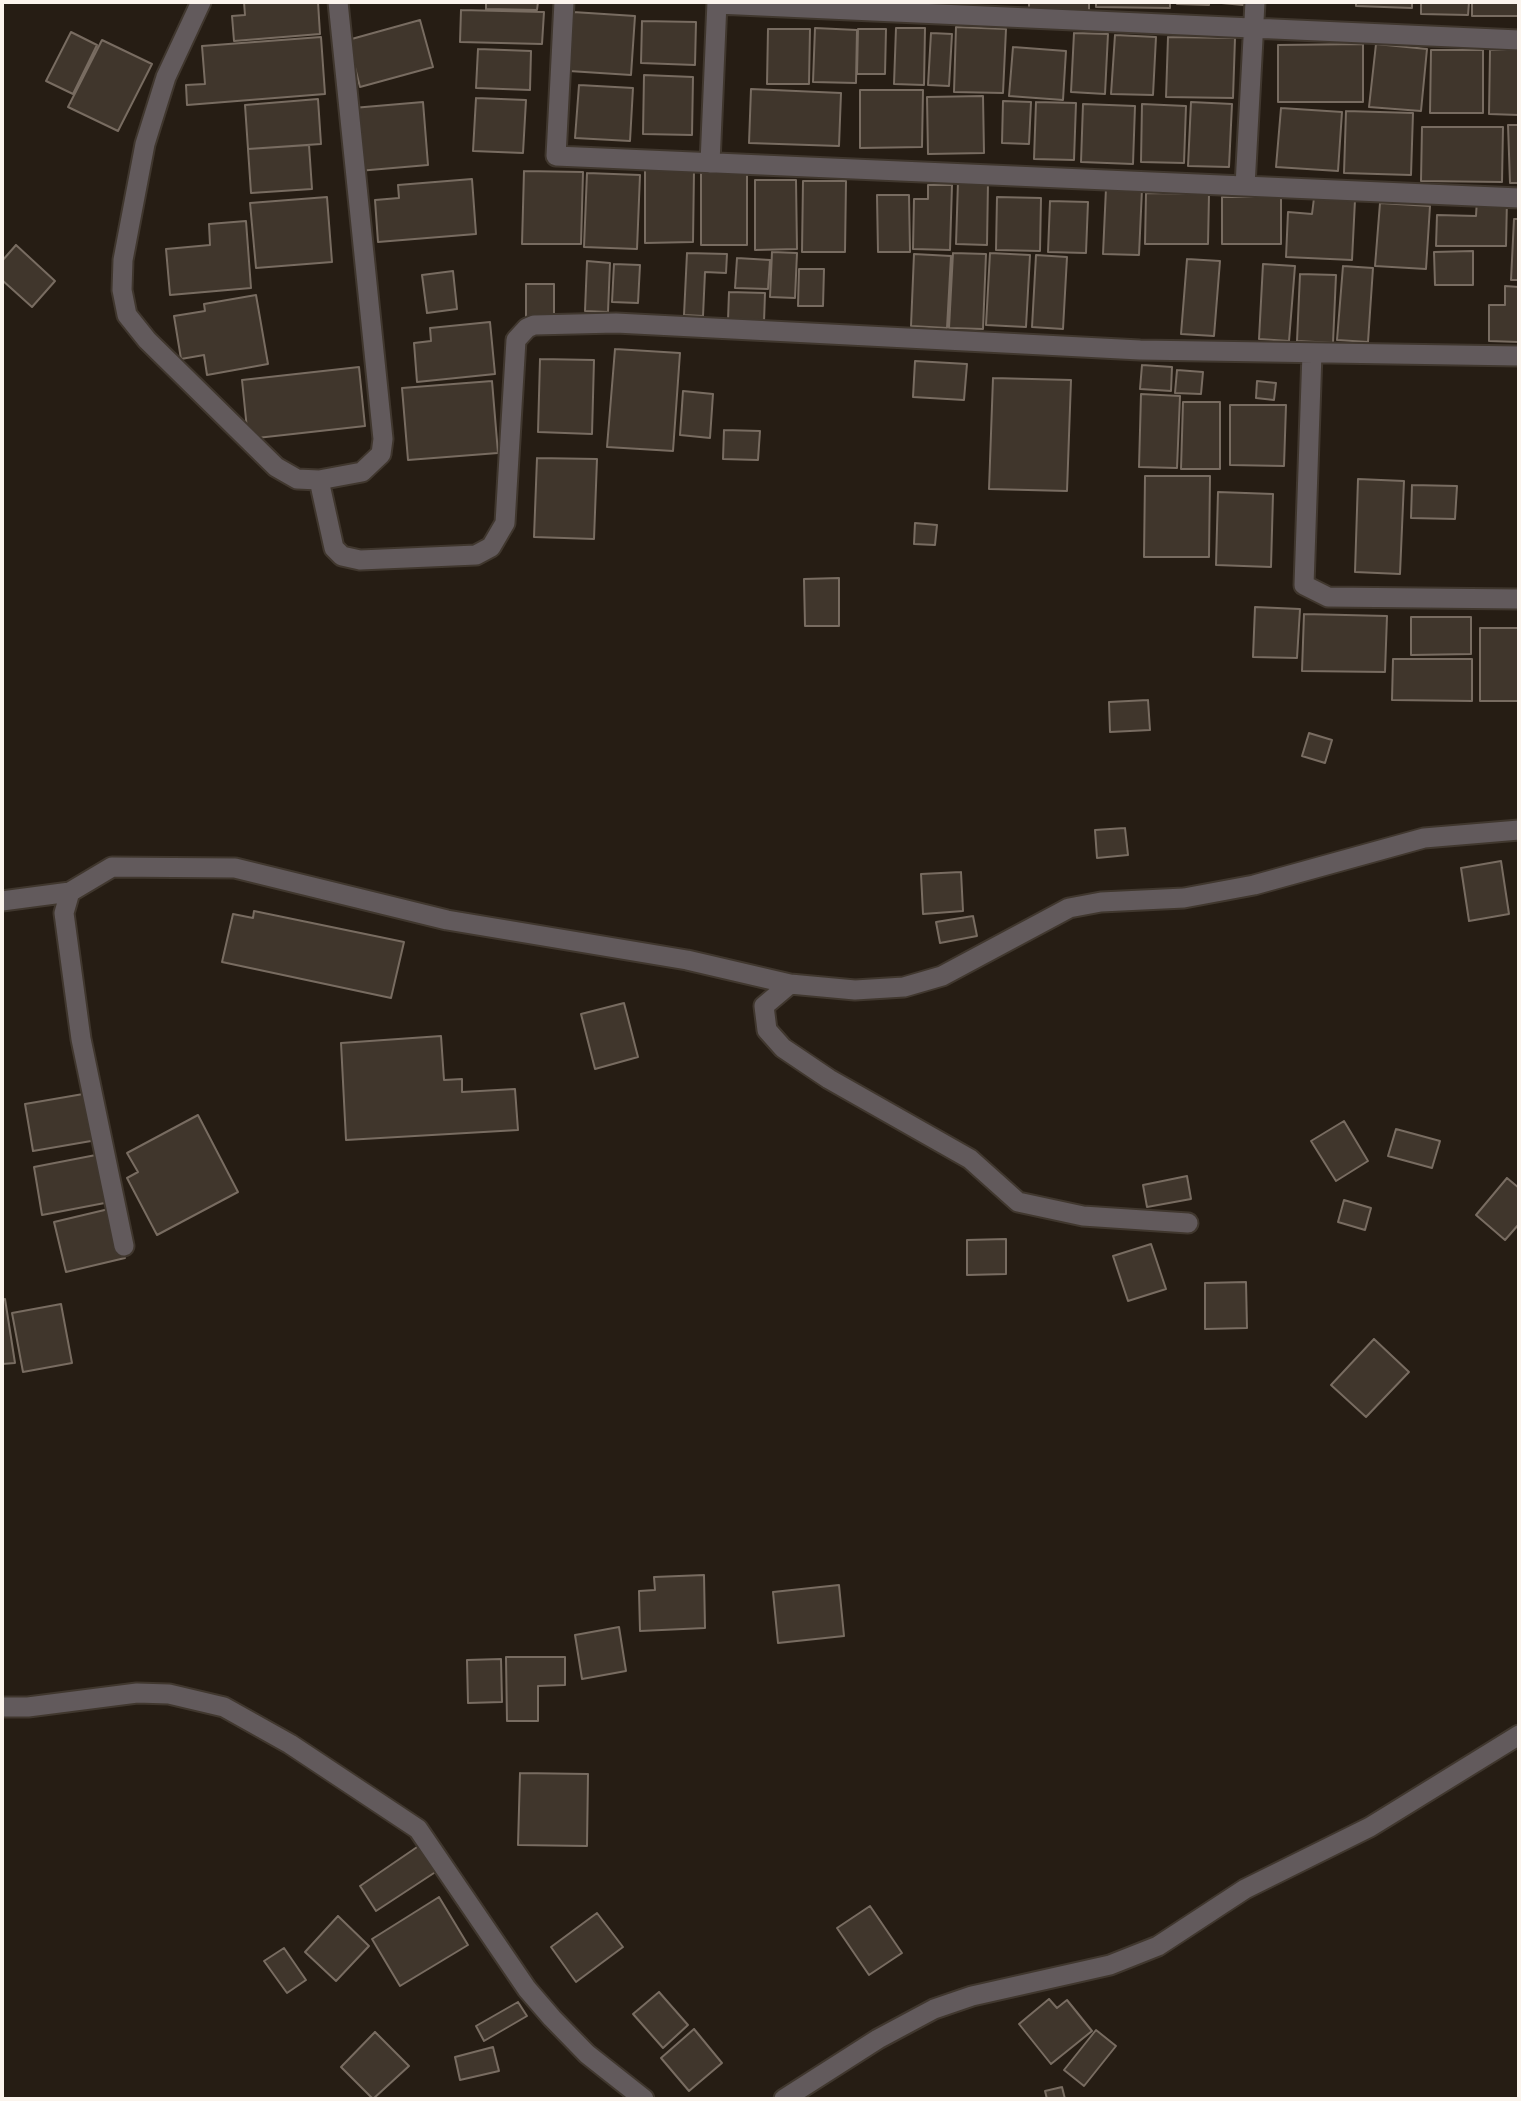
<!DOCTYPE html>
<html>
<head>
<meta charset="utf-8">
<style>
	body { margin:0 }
	#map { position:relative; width:1521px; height:2101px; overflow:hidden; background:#261d14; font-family:"Zilla Slab",serif }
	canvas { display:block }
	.frame { position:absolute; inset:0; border:4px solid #fbf4ed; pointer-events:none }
</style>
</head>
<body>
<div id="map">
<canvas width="1521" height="2101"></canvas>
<div class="frame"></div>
</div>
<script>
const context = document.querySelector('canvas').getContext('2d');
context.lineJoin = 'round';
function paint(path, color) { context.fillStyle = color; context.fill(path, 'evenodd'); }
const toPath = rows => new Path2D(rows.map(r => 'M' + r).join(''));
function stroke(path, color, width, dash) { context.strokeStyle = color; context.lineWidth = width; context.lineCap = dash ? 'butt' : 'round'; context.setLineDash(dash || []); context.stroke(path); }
const building = toPath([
	[244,2,318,2,320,34,234,41,232,16,245,15,244,2],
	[486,2,538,2,537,10,486,9,486,2],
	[1029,2,1089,2,1089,13,1029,10,1029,2],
	[1096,2,1170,2,1170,8,1096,7,1096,2],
	[1177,2,1209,2,1209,5,1177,4,1177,2],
	[1211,2,1244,2,1243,5,1211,2],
	[1356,2,1412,2,1412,8,1356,6,1356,2],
	[1421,2,1469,2,1468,15,1421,14,1421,2],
	[1472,2,1519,2,1519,16,1472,16,1472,2],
	[461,10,544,12,542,44,460,42,461,10],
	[573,12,635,16,631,75,569,71,573,12],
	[420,20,433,67,360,87,348,40,420,20],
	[642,21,696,22,695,65,641,63,642,21],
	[956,27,1006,29,1003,93,954,92,956,27],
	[815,28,857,30,856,83,813,82,815,28],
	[896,28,925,28,924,85,894,84,896,28],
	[768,29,810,29,809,84,767,84,768,29],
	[858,29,886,29,885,74,857,74,858,29],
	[71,32,97,45,73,94,46,81,71,32],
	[931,33,952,34,949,86,928,85,931,33],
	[1074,33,1108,34,1105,94,1071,92,1074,33],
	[1115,35,1156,37,1153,95,1111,94,1115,35],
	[321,37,325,94,187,105,186,85,205,84,202,46,321,37],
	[1168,37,1235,38,1233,98,1166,97,1168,37],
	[102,40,152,64,118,131,68,107,102,40],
	[1363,44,1363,102,1278,102,1278,45,1363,44],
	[1376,44,1427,49,1421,111,1369,107,1376,44],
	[1013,47,1066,51,1063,100,1009,96,1013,47],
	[478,49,531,51,530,90,476,88,478,49],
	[1431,50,1483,50,1483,113,1430,113,1431,50],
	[1490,50,1519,50,1519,115,1489,114,1490,50],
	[644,75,693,77,692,135,643,134,644,75],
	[579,85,633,88,630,141,575,138,579,85],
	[751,89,841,93,839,146,749,143,751,89],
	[860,90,923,90,922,147,860,148,860,90],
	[983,96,984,153,928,154,927,97,983,96],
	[476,98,526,100,523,153,473,151,476,98],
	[318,99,321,144,248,149,245,105,318,99],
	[1003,101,1031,102,1029,144,1002,143,1003,101],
	[423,102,428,165,358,171,353,108,423,102],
	[1036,102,1076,103,1074,160,1034,159,1036,102],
	[1191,102,1232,104,1229,167,1188,166,1191,102],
	[1083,104,1135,106,1133,164,1081,162,1083,104],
	[1142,104,1186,106,1184,163,1141,162,1142,104],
	[1281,108,1342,112,1338,171,1276,167,1281,108],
	[1346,111,1413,113,1411,175,1344,173,1346,111],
	[1508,125,1519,125,1519,183,1510,183,1508,125],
	[1422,127,1503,127,1502,182,1421,181,1422,127],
	[309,145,312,189,251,193,248,149,309,145],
	[645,170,694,170,693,242,645,243,645,170],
	[524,171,583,172,581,244,522,244,524,171],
	[587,173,640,175,637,249,584,247,587,173],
	[701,173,747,173,747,245,701,245,701,173],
	[472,179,476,234,378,242,375,200,399,198,398,185,472,179],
	[755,180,796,180,797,249,755,250,755,180],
	[803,181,846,181,845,252,802,252,803,181],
	[958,181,988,182,987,245,956,244,958,181],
	[928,185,952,185,950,250,913,249,914,199,928,199,928,185],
	[1106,188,1142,189,1139,255,1103,254,1106,188],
	[1146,193,1209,194,1208,244,1145,244,1146,193],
	[877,195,909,195,910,252,878,252,877,195],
	[327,197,332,262,256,268,250,203,327,197],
	[997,197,1041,198,1040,251,996,250,997,197],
	[1222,197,1281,197,1281,244,1222,244,1222,197],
	[1314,198,1355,200,1352,260,1286,257,1288,212,1312,214,1314,198],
	[1477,199,1507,199,1506,246,1436,246,1437,215,1476,216,1477,199],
	[1050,201,1088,202,1086,253,1048,252,1050,201],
	[1380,203,1430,206,1426,269,1375,266,1380,203],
	[1514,219,1519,219,1519,280,1511,280,1514,219],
	[246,221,251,288,170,295,166,249,210,245,209,224,246,221],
	[16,245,55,281,32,307,2,280,2,261,16,245],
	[1473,251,1473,285,1435,285,1434,252,1473,251],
	[772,252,797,253,795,298,770,297,772,252],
	[687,253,727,254,726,273,705,272,703,316,684,315,687,253],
	[953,253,986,254,983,329,949,328,953,253],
	[990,253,1030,255,1026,327,986,325,990,253],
	[914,254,951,256,947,328,911,326,914,254],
	[1036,255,1067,257,1063,329,1032,327,1036,255],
	[737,258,770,260,768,289,735,288,737,258],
	[1187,259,1220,261,1214,336,1181,334,1187,259],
	[587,261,610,263,608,312,585,311,587,261],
	[614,264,640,265,638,303,612,302,614,264],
	[1263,264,1295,266,1289,341,1259,339,1263,264],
	[1343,266,1373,268,1368,342,1337,340,1343,266],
	[799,269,824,269,823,306,798,306,799,269],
	[453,271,457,309,427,313,422,275,453,271],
	[1300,274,1336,275,1333,343,1297,341,1300,274],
	[526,284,554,284,554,318,526,318,526,284],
	[1505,286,1519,287,1519,342,1489,341,1489,305,1505,305,1505,286],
	[729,292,765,293,764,322,728,320,729,292],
	[256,295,268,364,207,375,204,355,181,359,174,316,205,311,204,304,256,295],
	[490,322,495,374,417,382,414,343,431,341,430,328,490,322],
	[615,349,680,353,673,451,607,447,615,349],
	[540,359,594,360,592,434,538,432,540,359],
	[915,361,967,364,964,400,913,397,915,361],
	[1142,365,1172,367,1171,391,1140,389,1142,365],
	[359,367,365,426,248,439,242,380,359,367],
	[1177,370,1203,372,1201,394,1175,393,1177,370],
	[993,378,1071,380,1067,491,989,489,993,378],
	[492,381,498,453,408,460,402,388,492,381],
	[1257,381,1276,383,1274,400,1256,398,1257,381],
	[683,391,713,394,710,438,680,435,683,391],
	[1141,394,1180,396,1177,468,1139,467,1141,394],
	[1183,402,1220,402,1220,469,1181,469,1183,402],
	[1230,405,1286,405,1284,466,1230,465,1230,405],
	[724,430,760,431,758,460,723,459,724,430],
	[537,458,597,459,594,539,534,537,537,458],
	[1145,476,1210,476,1209,557,1144,557,1145,476],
	[1358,479,1404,481,1400,574,1355,572,1358,479],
	[1412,485,1457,486,1455,519,1411,518,1412,485],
	[1218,492,1273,494,1271,567,1216,565,1218,492],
	[915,523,937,525,935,545,914,544,915,523],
	[839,578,839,626,805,626,804,579,839,578],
	[1255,607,1300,609,1297,658,1253,657,1255,607],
	[1304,614,1387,616,1385,672,1302,671,1304,614],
	[1411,617,1471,617,1471,654,1411,655,1411,617],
	[1480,628,1519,628,1519,701,1480,701,1480,628],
	[1393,659,1472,659,1472,701,1392,700,1393,659],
	[1148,700,1150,730,1110,732,1109,702,1148,700],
	[1309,733,1332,740,1325,763,1302,756,1309,733],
	[1125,828,1128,855,1097,858,1095,830,1125,828],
	[1501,861,1509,914,1469,921,1461,868,1501,861],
	[961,872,963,911,923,914,921,874,961,872],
	[254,911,404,942,391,998,222,962,233,914,253,918,254,911],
	[973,916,977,936,940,943,936,922,973,916],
	[624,1003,638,1057,595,1069,581,1014,624,1003],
	[441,1036,444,1080,462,1079,462,1092,515,1089,518,1130,346,1140,341,1043,441,1036],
	[89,1093,97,1140,33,1151,25,1104,89,1093],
	[198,1115,238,1192,157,1235,127,1178,138,1172,127,1153,198,1115],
	[1344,1121,1368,1161,1336,1181,1311,1141,1344,1121],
	[1396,1129,1440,1141,1432,1168,1388,1156,1396,1129],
	[101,1154,110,1202,42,1215,34,1167,101,1154],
	[1187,1176,1191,1199,1147,1207,1143,1185,1187,1176],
	[1507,1178,1519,1188,1519,1224,1505,1240,1476,1215,1507,1178],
	[1344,1200,1371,1208,1365,1230,1338,1222,1344,1200],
	[113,1208,125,1258,66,1272,54,1222,113,1208],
	[1006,1239,1006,1274,967,1275,967,1240,1006,1239],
	[1151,1244,1166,1289,1128,1301,1113,1256,1151,1244],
	[1246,1282,1247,1328,1205,1329,1205,1283,1246,1282],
	[5,1299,15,1363,2,1364,2,1300,5,1299],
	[61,1304,72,1363,23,1372,12,1313,61,1304],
	[1374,1339,1409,1372,1366,1417,1331,1385,1374,1339],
	[704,1575,705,1628,640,1631,639,1591,655,1590,654,1577,704,1575],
	[839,1585,844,1636,778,1643,773,1592,839,1585],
	[619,1627,626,1671,582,1679,575,1635,619,1627],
	[506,1657,565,1657,565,1685,538,1686,538,1721,507,1721,506,1657],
	[501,1659,502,1702,468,1703,467,1660,501,1659],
	[520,1773,588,1774,587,1846,518,1845,520,1773],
	[420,1845,437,1871,376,1911,360,1886,420,1845],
	[439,1897,468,1945,400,1986,372,1939,439,1897],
	[870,1906,902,1953,869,1975,837,1928,870,1906],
	[597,1913,623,1947,576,1982,551,1947,597,1913],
	[338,1916,369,1946,336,1981,305,1952,338,1916],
	[284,1948,306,1980,287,1993,264,1961,284,1948],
	[659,1992,688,2025,663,2048,633,2014,659,1992],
	[1049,1999,1057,2008,1067,2000,1092,2031,1051,2064,1019,2024,1049,1999],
	[518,2002,527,2016,484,2041,476,2026,518,2002],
	[694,2029,722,2063,689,2091,661,2058,694,2029],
	[1096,2030,1116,2046,1084,2086,1064,2070,1096,2030],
	[375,2032,409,2066,373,2099,341,2067,375,2032],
	[493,2047,499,2071,460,2080,455,2057,493,2047],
	[1062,2087,1065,2099,1047,2099,1045,2091,1062,2087]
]);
const minor = toPath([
	[201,2,166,77,145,144,123,260,122,290,127,315,147,340,276,467,297,479,319,480,362,472,381,454,383,439,338,2],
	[564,2,556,156,1519,198],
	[717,4,1519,40],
	[710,163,717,2],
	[1245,186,1255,2],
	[1312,353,1304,585,1328,597,1519,599],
	[319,480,334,548,342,556,360,560,476,555,491,547,505,523,516,340,527,328,534,325,616,323,1140,350,1519,356],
	[2,901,70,892],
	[790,984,764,1006,767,1030,783,1048,829,1079,970,1159,1018,1202,1083,1216,1188,1223],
	[124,1246,81,1039,64,913,70,892,112,867,235,868,447,920,687,960,790,984,855,990,904,987,942,976,1069,908,1101,902,1184,898,1254,885,1424,838,1519,830],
	[2,1707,28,1707,137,1693,169,1694,224,1707,290,1744,418,1829,527,1989,552,2018,587,2054,644,2099],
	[784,2099,878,2039,934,2009,972,1996,1110,1965,1158,1946,1245,1889,1370,1827,1519,1735]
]);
paint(building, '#40362c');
stroke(building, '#786c61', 2);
stroke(minor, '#40372e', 23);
stroke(minor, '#625a5c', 19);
</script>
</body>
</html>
